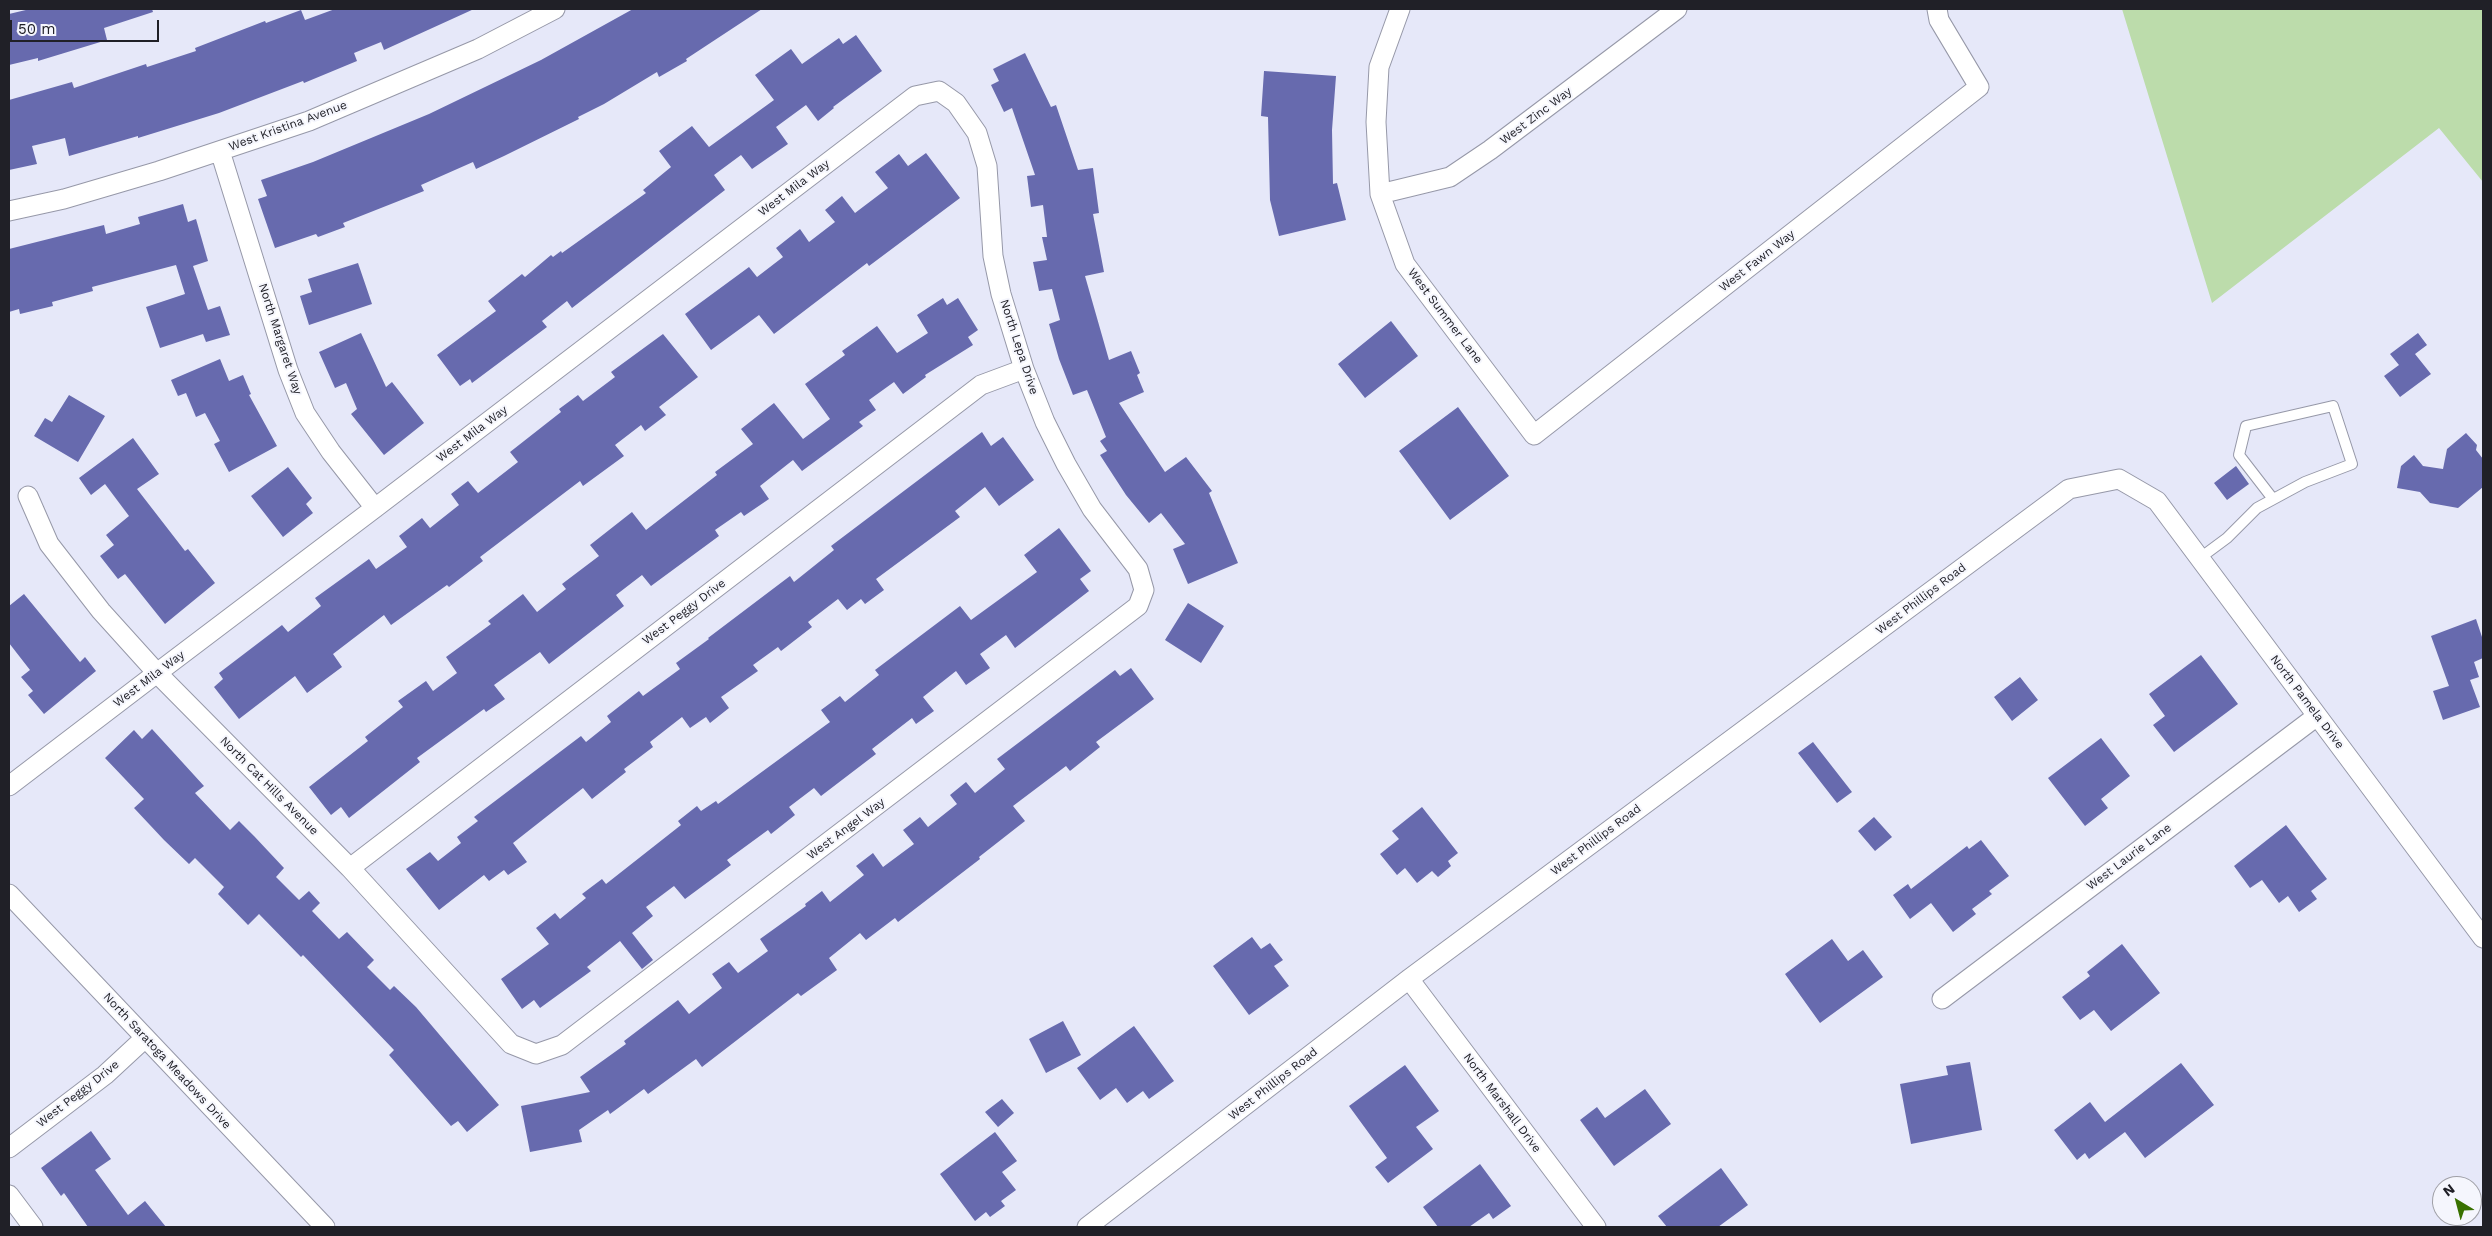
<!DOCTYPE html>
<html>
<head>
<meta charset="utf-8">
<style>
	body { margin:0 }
	#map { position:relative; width:2492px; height:1236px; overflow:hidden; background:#e6e8f9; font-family:"Work Sans",sans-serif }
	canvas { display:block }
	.frame { position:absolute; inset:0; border:10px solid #202027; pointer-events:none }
	.north { position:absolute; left:2432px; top:1176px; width:50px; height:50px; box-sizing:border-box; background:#f5f6fd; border:1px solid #a0a0a7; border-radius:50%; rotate:323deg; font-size:14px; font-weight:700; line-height:20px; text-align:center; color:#202027 }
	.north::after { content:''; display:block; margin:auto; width:18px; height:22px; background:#397100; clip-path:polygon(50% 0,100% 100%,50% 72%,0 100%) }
	.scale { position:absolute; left:10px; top:20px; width:149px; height:22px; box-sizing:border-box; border:2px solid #202027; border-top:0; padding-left:6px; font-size:15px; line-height:18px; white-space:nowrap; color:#202027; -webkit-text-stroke:4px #f5f6fd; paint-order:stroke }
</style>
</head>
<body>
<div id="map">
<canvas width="2492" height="1236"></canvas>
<div class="frame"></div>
<div class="north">N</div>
<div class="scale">50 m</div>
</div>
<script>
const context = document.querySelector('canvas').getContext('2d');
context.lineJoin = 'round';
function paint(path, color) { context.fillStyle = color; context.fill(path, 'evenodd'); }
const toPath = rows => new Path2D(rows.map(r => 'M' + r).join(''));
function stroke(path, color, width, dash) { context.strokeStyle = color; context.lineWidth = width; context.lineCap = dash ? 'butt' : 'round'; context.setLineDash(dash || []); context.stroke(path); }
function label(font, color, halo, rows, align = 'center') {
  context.font = font + ' "Work Sans",sans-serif'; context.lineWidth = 4; context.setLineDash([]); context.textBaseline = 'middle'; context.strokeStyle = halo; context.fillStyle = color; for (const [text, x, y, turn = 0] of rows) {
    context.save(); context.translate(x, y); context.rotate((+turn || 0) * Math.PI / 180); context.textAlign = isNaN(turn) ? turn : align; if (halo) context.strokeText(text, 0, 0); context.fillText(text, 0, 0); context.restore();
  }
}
const green = toPath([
	[2122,9,2483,9,2483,182,2439,128,2212,303]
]);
const building = toPath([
	[30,9,152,9,153,12,104,28,107,40,38,61,38,58,9,65,9,14],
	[335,9,474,9,384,50,381,42,354,53,357,61,304,83,303,81,219,113,138,138,138,136,69,156,65,138,32,146,37,164,9,170,9,100,72,82,74,88,146,64,147,67,196,51,195,48,265,21,266,23,301,10,305,20],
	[633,9,762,9,686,59,687,61,659,77,657,72,604,104,578,117,579,119,504,156,476,169,473,162,421,185,424,191,343,223,345,227,318,237,316,234,275,248,258,199,267,196,261,180,313,162,429,114,541,60],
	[856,35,882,71,833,107,834,108,818,121,806,105,776,127,788,144,752,169,741,155,714,175,725,190,572,308,567,301,542,321,547,327,472,383,470,379,460,386,437,355,496,311,488,301,522,274,525,277,551,255,553,257,561,251,562,253,646,193,643,190,671,167,659,151,692,126,709,147,774,100,755,75,791,49,802,64,839,38,843,44],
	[1025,53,1051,107,1056,105,1078,170,1093,168,1099,213,1093,214,1104,272,1085,276,1109,360,1131,351,1140,373,1137,375,1144,392,1119,403,1165,472,1186,457,1212,491,1209,493,1238,563,1188,584,1173,549,1185,544,1161,513,1149,523,1126,495,1100,455,1107,451,1100,441,1106,437,1087,390,1073,395,1059,359,1049,324,1060,320,1052,289,1039,291,1033,262,1047,260,1042,237,1047,237,1043,205,1031,207,1027,176,1035,175,1012,108,1004,112,991,85,999,81,993,69],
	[1264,71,1336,76,1332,130,1333,184,1337,183,1346,220,1279,236,1270,200,1268,117,1261,116],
	[926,153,960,198,869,266,867,263,774,334,759,315,711,350,685,314,749,267,757,277,783,257,776,248,800,229,809,242,835,222,825,210,842,196,855,213,888,188,875,172,899,154,908,166],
	[183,204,188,222,196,219,208,261,193,266,208,310,220,306,230,335,206,342,203,334,160,348,146,307,185,294,176,265,92,287,93,291,52,302,53,306,20,314,19,309,9,312,9,249,104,225,106,234,140,224,138,217],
	[358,263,372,304,309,325,300,296,312,292,308,279],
	[943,298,947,305,958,298,978,330,968,337,973,345,925,375,926,377,903,394,894,382,869,400,876,410,859,422,863,426,802,471,793,460,760,486,769,499,744,516,741,512,715,530,719,536,651,586,642,575,616,595,624,606,549,664,540,652,494,685,505,699,486,712,484,709,417,758,420,762,349,818,341,807,331,815,309,787,368,741,365,737,403,707,398,701,426,681,433,691,457,673,446,657,491,624,488,621,523,594,537,612,566,589,562,584,599,556,590,545,632,512,646,530,717,475,715,472,753,444,741,429,774,403,803,439,830,419,805,384,845,355,842,351,877,326,897,353,928,333,917,315],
	[1391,321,1418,356,1365,398,1338,364],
	[361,333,386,387,392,382,424,423,384,455,351,414,357,409,346,383,335,388,319,352],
	[2418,333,2427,345,2415,354,2431,374,2400,397,2384,376,2399,365,2390,354],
	[663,334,698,377,659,407,666,415,645,431,641,425,615,445,624,456,583,486,580,481,480,557,483,561,449,587,447,585,391,625,384,615,333,654,342,667,307,693,295,676,239,719,214,687,223,679,219,673,282,625,288,632,321,606,315,598,369,559,376,569,407,547,399,536,422,518,430,528,459,505,451,494,468,481,478,493,518,462,510,452,561,412,559,409,578,395,583,401,615,377,611,372],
	[220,359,229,381,243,375,251,394,249,395,277,446,229,472,214,444,220,441,205,413,196,417,186,393,178,396,171,380],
	[69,395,105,416,78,462,34,436,45,418,52,422],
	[1458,407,1509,476,1450,520,1399,451],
	[982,432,991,446,1003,437,1034,480,999,506,985,487,955,511,960,517,876,579,884,590,865,604,861,599,847,610,838,599,808,622,812,627,781,651,778,647,753,665,758,671,721,697,729,708,710,723,706,717,690,728,682,717,650,742,653,747,624,769,626,772,592,799,583,788,513,843,527,862,508,875,504,870,489,881,484,875,439,910,406,869,430,852,438,861,461,843,457,837,478,821,474,817,581,736,586,742,611,722,607,716,639,691,643,696,680,669,676,663,709,639,708,638,790,576,794,582,834,550,831,546],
	[2466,433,2477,445,2476,450,2483,459,2483,487,2458,508,2430,503,2420,492,2397,488,2401,466,2414,455,2423,466,2443,469,2447,449],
	[133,438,159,474,137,489,185,551,188,549,215,583,165,624,125,574,118,579,100,556,114,545,106,535,129,516,105,484,91,495,79,478],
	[2236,466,2249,484,2227,500,2214,483],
	[288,467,312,498,306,504,313,513,283,537,251,496],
	[1059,528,1091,571,1080,579,1089,591,1015,648,1006,635,980,654,990,668,966,685,956,671,923,697,934,711,916,724,912,718,872,749,876,754,821,796,814,788,789,807,795,815,771,834,768,830,727,860,731,865,685,899,674,886,646,907,653,916,632,933,653,960,642,969,620,941,587,967,591,971,540,1008,534,1000,522,1009,501,979,549,944,536,928,555,913,560,919,586,898,582,894,602,879,606,884,681,825,678,821,697,806,701,811,716,801,718,804,830,722,821,710,840,696,845,702,879,675,875,670,960,606,971,620,1037,572,1024,555],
	[24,594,80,662,85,657,96,671,44,714,28,695,33,691,21,677,30,670,9,643,9,606],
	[1188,603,1224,626,1201,663,1165,640],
	[2476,619,2483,640,2483,658,2474,662,2479,677,2470,680,2480,707,2443,720,2433,691,2449,686,2431,636],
	[2201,655,2238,704,2174,752,2153,725,2165,716,2149,694],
	[1131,668,1154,699,1096,742,1100,747,1070,771,1066,766,1013,806,1025,821,979,857,980,859,898,922,895,918,866,940,860,933,829,958,837,970,801,996,798,993,702,1067,696,1059,648,1094,644,1089,610,1114,608,1110,579,1130,582,1142,530,1152,521,1106,590,1092,580,1077,626,1044,624,1041,678,1000,689,1014,722,988,712,974,729,962,738,973,768,951,760,939,806,906,805,904,822,891,830,902,864,875,856,866,873,853,883,867,914,844,903,830,920,817,928,827,957,804,950,795,966,782,975,793,1005,769,997,759,1115,670,1120,676],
	[2020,677,2038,700,2012,721,1994,697],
	[152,729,204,786,195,793,230,830,239,821,254,836,284,868,276,877,299,900,309,891,320,903,312,911,339,939,347,932,374,960,367,967,390,990,394,986,416,1007,499,1105,467,1132,458,1121,451,1126,389,1055,394,1050,303,955,301,957,259,914,248,925,218,894,224,887,195,858,189,864,164,840,134,808,144,799,105,758,134,730,142,739],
	[2101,738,2130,776,2101,799,2108,808,2085,826,2048,778],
	[1813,742,1852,792,1837,803,1798,753],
	[1422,807,1458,853,1448,861,1451,866,1438,877,1432,871,1417,883,1405,868,1397,875,1380,854,1399,839,1392,831],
	[1874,817,1892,837,1875,851,1858,831],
	[2286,825,2327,879,2311,891,2317,899,2299,912,2288,896,2279,903,2262,880,2250,888,2234,866],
	[1981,840,2009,876,1989,891,1992,894,1972,909,1976,914,1953,932,1931,903,1910,919,1893,895,1908,884,1911,889,1967,846,1969,849],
	[1252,937,1261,949,1270,943,1283,960,1274,966,1289,986,1249,1015,1213,966],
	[1832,939,1848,961,1863,950,1883,977,1820,1023,1785,974],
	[2122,944,2160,993,2111,1031,2094,1010,2080,1020,2062,997,2090,976,2087,972],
	[1063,1021,1081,1055,1046,1073,1029,1039],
	[1134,1026,1174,1081,1149,1099,1143,1091,1127,1103,1116,1088,1100,1100,1077,1068],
	[1970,1062,1982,1130,1911,1144,1900,1084,1948,1075,1946,1066],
	[2181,1063,2214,1105,2145,1158,2125,1132,2089,1159,2085,1153,2077,1160,2054,1130,2090,1102,2105,1122],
	[1405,1065,1439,1111,1416,1127,1433,1149,1388,1183,1375,1167,1387,1158,1349,1106],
	[1645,1089,1671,1124,1614,1166,1580,1120,1597,1107,1605,1118],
	[1002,1099,1014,1113,998,1127,985,1112],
	[91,1131,111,1159,95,1170,128,1215,145,1201,166,1227,88,1227,64,1193,61,1196,41,1168],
	[995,1132,1017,1161,1002,1172,1016,1190,1001,1201,1005,1206,990,1217,986,1212,975,1221,940,1174],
	[1480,1164,1511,1206,1493,1219,1489,1213,1469,1227,1438,1227,1423,1207],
	[1721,1168,1748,1205,1718,1227,1667,1227,1658,1216]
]);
const service = toPath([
	[2200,558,2227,538,2257,508,2305,482,2352,464,2333,406,2246,426,2239,455,2273,499]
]);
const minor = toPath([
	[1400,9,1379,67,1376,122,1380,194,1405,264,1534,435,1979,87,1939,20,1937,9],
	[220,151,288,370,305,413,331,452,375,508],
	[1380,194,1450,177,1490,150,1677,9],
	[9,211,64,199,159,171,309,121,478,49,555,9],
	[9,786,157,673,375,508,915,96,939,91,956,103,977,133,987,166,993,256,1001,294,1024,369,1045,422,1066,464,1092,509,1138,569,1144,590,1138,606,562,1045,536,1054,511,1044,350,868,157,673,101,611,49,544,28,496],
	[350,868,981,385,1024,369],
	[9,894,325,1227],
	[1409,979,1596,1227],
	[1942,999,2317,716],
	[9,1148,105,1075,145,1038],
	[9,1195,33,1227],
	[1087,1227,1409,979,2069,489,2119,479,2157,501,2483,938]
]);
const streetNames = [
	["West Zinc Way",1536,116,-37],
	["West Kristina Avenue",288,126,-20],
	["West Mila Way",794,188,-37],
	["West Fawn Way",1757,261,-38],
	["West Summer Lane",1445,316,53],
	["North Margaret Way",280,339,72],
	["North Lepa Drive",1019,347,72],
	["West Mila Way",472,434,-37],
	["West Phillips Road",1921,599,-37],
	["West Peggy Drive",684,612,-37],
	["West Mila Way",149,679,-37],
	["North Pamela Drive",2307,702,53],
	["North Cat Hills Avenue",269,786,45],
	["West Angel Way",846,829,-37],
	["West Phillips Road",1596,840,-37],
	["West Laurie Lane",2129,857,-37],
	["North Saratoga Meadows Drive",167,1061,47],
	["West Phillips Road",1273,1084,-38],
	["West Peggy Drive",78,1094,-38],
	["North Marshall Drive",1502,1103,53]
];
paint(green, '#bcdcab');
paint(building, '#676aae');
stroke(service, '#9698a8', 12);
stroke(minor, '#9698a8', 21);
stroke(service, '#fff', 10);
stroke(minor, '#fff', 19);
label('12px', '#202027', '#f5f6fd', streetNames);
</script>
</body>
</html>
